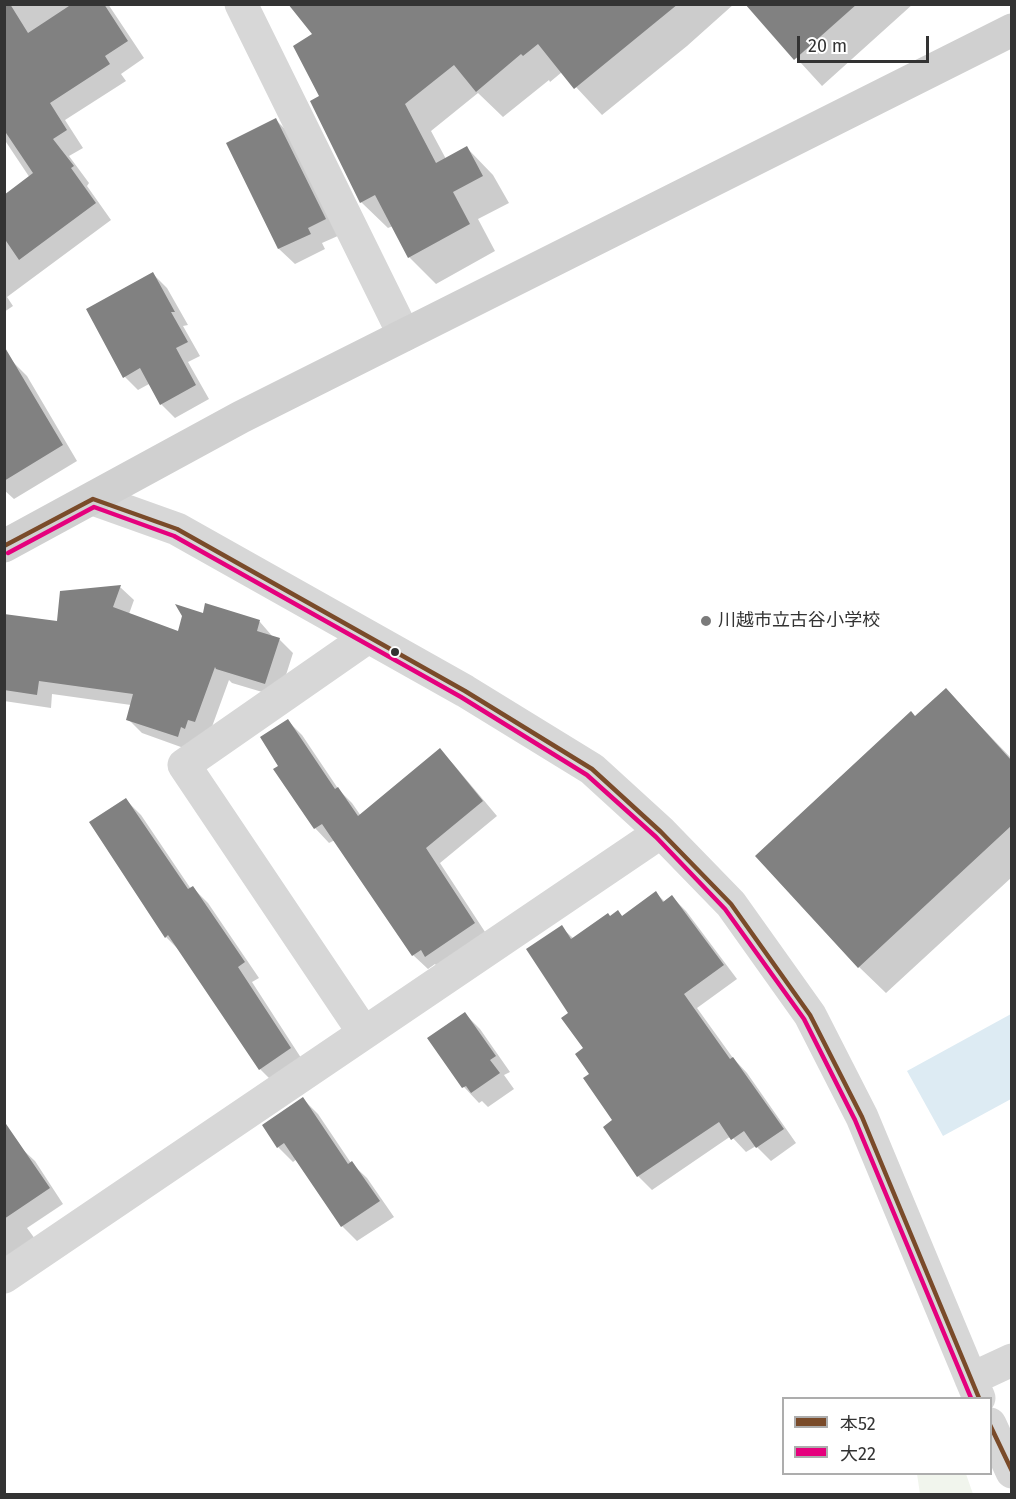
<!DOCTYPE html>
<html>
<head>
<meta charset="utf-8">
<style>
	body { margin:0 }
	#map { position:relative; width:1016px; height:1499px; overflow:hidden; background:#fff; font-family:"Fira Sans","Noto Sans JP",sans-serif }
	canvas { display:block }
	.frame { position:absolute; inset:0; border:6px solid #333; pointer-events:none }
	.legend { position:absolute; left:782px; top:1397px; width:210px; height:78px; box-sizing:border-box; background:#fff; border:2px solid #adadad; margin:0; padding:8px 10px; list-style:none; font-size:18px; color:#333 }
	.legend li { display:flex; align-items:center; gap:12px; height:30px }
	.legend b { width:30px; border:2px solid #adadad }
	.scale { position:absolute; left:797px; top:36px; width:132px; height:27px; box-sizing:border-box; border:3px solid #333; border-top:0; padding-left:8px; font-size:18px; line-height:21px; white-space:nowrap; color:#333; -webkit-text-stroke:4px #fff; paint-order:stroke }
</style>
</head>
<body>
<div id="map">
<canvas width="1016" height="1499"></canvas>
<div class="frame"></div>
<ul class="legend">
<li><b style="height:8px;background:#7a4b2a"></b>本52</li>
<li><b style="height:8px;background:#e5007d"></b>大22</li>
</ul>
<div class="scale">20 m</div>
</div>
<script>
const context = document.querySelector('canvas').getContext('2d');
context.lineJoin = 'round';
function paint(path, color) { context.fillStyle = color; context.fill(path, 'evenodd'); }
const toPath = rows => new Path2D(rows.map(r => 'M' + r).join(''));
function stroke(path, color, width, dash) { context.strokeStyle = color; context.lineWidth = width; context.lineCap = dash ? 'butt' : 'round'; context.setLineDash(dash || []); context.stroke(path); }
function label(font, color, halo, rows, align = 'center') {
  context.font = font + ' "Fira Sans","Noto Sans JP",sans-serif'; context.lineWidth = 6; context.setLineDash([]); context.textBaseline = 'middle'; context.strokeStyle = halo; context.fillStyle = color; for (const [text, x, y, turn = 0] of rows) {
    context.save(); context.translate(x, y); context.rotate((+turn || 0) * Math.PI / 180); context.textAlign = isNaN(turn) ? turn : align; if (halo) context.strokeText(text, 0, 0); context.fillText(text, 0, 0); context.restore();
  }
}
const green = toPath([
	[917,1474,966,1474,973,1494,920,1494]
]);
const water = toPath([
	[1011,1014,1011,1099,943,1136,907,1071]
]);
const shadow = toPath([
	[4,4,108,4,144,58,121,74,126,81,65,120,83,148,69,156,89,183,87,186,111,220,7,297,13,306,4,312,4,197,30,178,4,139],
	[290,4,734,4,687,46,602,115,562,72,550,82,549,80,503,117,478,93,431,131,446,159,467,148,493,175,509,203,478,219,495,251,436,284,409,257,393,226,388,228,361,202,321,97,315,35],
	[747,4,913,4,822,86],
	[276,120,291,135,340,235,322,243,325,249,295,264,279,249,228,143],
	[153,274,167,288,188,325,183,326,200,356,188,362,209,399,175,418,161,404,149,384,138,390,125,377],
	[12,361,27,376,77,461,14,499,4,490,4,366],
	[120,587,134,600,129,614,179,633,204,615,206,605,260,622,273,637,279,639,293,653,279,697,232,683,229,680,209,735,192,751,142,733,128,719,131,705,52,694,51,708,4,701,4,624,58,623],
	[946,690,1012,759,1012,877,886,993,859,967,915,718],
	[288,721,302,735,339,790,352,803,361,816,440,750,454,765,497,816,440,863,489,938,441,971,435,964,428,969,413,955,335,840,329,843,315,828,280,766],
	[126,800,141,815,191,889,193,888,208,903,259,978,252,982,305,1064,275,1084,260,1069,181,952,166,937],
	[656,893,665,902,672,897,686,911,737,979,697,1008,733,1058,747,1073,796,1143,771,1161,756,1146,746,1152,731,1136,652,1190,638,1176,614,1121,591,1075,585,1049,570,1013,561,927,574,939,618,912,623,917],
	[465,1014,480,1029,510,1072,504,1075,514,1089,488,1107,482,1101,479,1103,464,1087,429,1038],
	[303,1099,318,1114,351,1163,367,1178,394,1217,357,1241,342,1226,297,1159,293,1162,278,1147],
	[20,1147,35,1161,63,1204,27,1228,38,1243,4,1266,4,1157]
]);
const building = toPath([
	[4,4,10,4,28,33,72,4,104,4,128,41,105,56,110,64,50,103,67,130,53,139,74,166,71,168,96,203,19,260,4,238,4,195,33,173,4,130],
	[288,4,678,4,574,89,538,44,523,56,521,54,476,92,454,65,405,104,436,163,467,146,483,176,453,192,470,224,408,258,375,195,360,203,310,101,319,96,293,46,312,34],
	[745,4,857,4,794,60],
	[276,118,326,219,308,228,311,234,278,249,226,143],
	[153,272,175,312,171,312,188,342,176,348,196,385,160,405,140,368,123,378,86,309],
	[4,346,63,445,4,481],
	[121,585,113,607,178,631,182,616,175,604,203,613,205,603,260,620,257,631,280,638,265,684,216,669,215,667,195,722,188,720,185,729,181,727,178,737,126,720,133,694,39,681,37,695,4,690,4,614,57,621,60,591],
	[946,688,1011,760,1011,826,858,968,755,856,911,711,915,716],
	[288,719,335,789,338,787,358,816,440,748,483,801,426,848,475,923,425,957,421,950,412,956,322,824,314,829,273,769,278,766,260,737],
	[126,798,188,889,193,886,245,962,238,967,291,1048,259,1070,168,935,165,938,89,822],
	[656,891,663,902,672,895,724,965,684,994,730,1059,733,1057,784,1129,756,1148,744,1131,731,1140,719,1122,637,1177,603,1127,612,1120,583,1078,589,1074,575,1054,583,1048,561,1018,568,1013,526,949,562,925,571,939,608,913,610,916,618,910,622,916],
	[465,1012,496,1056,490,1060,500,1073,471,1093,466,1086,462,1088,427,1038],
	[303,1097,348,1164,352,1161,380,1201,341,1227,284,1143,277,1148,262,1125],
	[4,1121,50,1188,4,1219]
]);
const street = toPath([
	[241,4,404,335],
	[93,499,177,529,465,691,592,769,661,832,731,904,810,1015,862,1117,979,1398],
	[364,1033,184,765,368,637],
	[4,1277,661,832],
	[971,1379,1012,1360],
	[990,1424,1012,1472]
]);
const secondary = toPath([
	[4,546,241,417,1012,30]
]);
const bus1 = toPath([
	[4,546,93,499,177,529,465,691,592,769,661,832,731,904,810,1015,862,1117,979,1398],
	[990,1425,1012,1471]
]);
const bus2 = toPath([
	[8,553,94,507,174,536,461,697,587,775,656,837,725,909,804,1019,855,1120,971,1398]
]);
const markers = [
	[706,621,6,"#7a7a7a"],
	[395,652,5,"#333"]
];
const poiNames = [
	["川越市立古谷小学校",718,621]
];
paint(green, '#f1f5ed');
paint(water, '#ddebf3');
paint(shadow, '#0003');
paint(building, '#818181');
stroke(street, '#d7d7d7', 33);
stroke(secondary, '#d0d0d0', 33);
stroke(bus1, '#7a4b2a', 4.5);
stroke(bus2, '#e5007d', 4.5);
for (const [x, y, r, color] of markers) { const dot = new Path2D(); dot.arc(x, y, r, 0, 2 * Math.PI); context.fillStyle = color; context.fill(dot); stroke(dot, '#fff', 2); }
label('18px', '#333', '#fff', poiNames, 'left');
</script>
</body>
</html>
